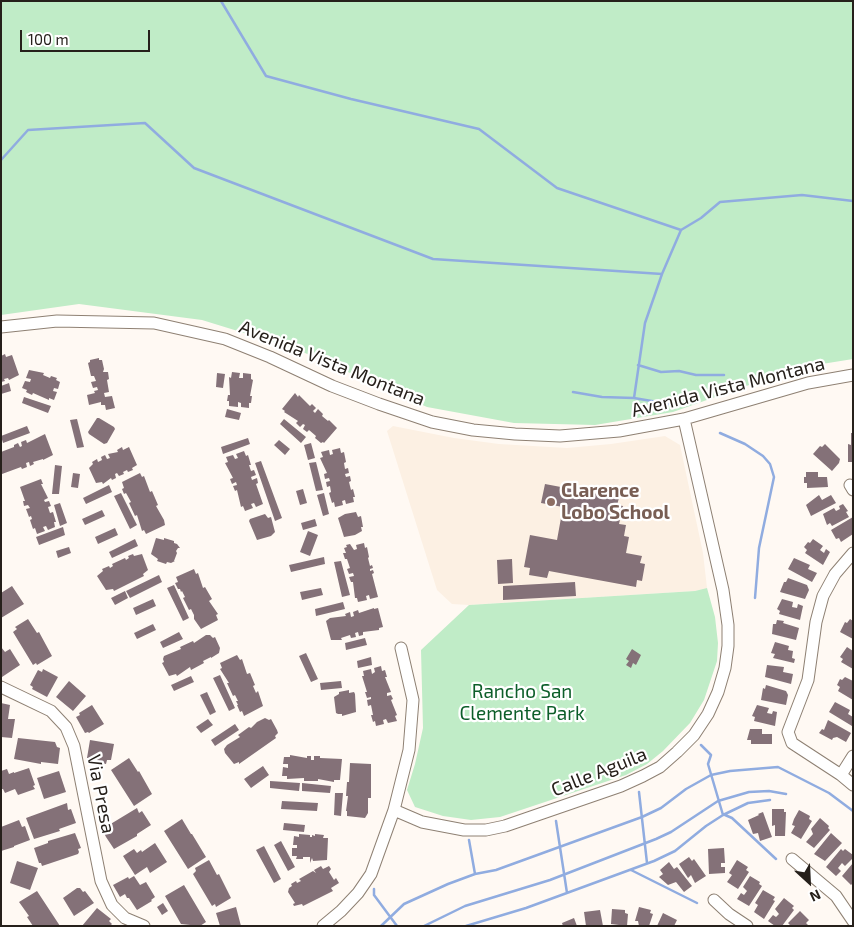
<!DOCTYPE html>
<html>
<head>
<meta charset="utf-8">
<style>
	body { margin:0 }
	#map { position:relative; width:854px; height:927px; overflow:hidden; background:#fff9f3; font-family:"Exo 2",sans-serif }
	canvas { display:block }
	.frame { position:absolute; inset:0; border:2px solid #26201b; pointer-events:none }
	.north { position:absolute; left:784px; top:857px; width:50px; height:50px; -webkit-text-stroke:4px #fff; paint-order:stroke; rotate:155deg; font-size:14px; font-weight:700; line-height:20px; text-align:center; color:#26201b }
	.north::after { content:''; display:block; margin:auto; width:18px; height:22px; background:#26201b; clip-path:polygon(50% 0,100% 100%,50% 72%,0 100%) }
	.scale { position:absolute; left:20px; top:30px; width:130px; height:22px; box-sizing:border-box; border:2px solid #26201b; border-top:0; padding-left:6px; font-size:15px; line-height:18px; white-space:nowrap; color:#26201b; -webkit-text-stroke:4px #fff; paint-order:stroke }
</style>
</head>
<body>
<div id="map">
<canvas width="854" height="927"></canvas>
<div class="frame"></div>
<div class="north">N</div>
<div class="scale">100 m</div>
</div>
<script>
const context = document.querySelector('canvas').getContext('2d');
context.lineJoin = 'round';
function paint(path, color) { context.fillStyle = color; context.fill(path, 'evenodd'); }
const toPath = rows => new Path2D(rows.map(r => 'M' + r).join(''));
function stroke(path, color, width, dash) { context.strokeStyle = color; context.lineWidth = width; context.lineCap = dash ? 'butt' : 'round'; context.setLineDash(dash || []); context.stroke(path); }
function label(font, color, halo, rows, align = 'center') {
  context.font = font + ' "Exo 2",sans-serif'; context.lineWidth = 4.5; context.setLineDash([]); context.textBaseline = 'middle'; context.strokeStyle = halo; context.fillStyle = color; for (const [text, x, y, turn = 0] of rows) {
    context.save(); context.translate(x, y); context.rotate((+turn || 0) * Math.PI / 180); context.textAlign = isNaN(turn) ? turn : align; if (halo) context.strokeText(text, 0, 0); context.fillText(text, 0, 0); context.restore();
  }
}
const built = toPath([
	[393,426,454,438,499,444,567,448,611,444,665,436,680,445,703,553,707,588,695,591,469,605,452,604,437,590,387,431]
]);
const green = toPath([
	[1,1,853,1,853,359,797,368,673,412,595,425,514,423,427,407,296,349,202,320,79,304,1,315],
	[707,588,715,617,718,643,717,661,704,700,690,723,663,751,647,764,626,775,500,817,471,820,443,816,415,807,407,790,415,764,423,728,421,650,469,605,695,591]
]);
const stream = toPath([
	[221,1,266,76,351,99,479,129,557,188,681,230],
	[1,160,28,130,145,123,194,168,433,259,662,274],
	[638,365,661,372,679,371,696,375,724,375],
	[573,392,602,397,634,398,675,405],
	[634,398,645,323,662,274,681,230,701,218,720,202,802,195,853,201],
	[720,433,745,444,763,456,770,464,774,477,759,548,755,598],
	[701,745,711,755,708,764,723,815],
	[639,792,647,863],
	[725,815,732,818,776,859],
	[556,821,567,893],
	[469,840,475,874],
	[631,870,697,903],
	[374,889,374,895,397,926],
	[381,926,404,904,448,884,475,874,496,870,642,817,661,808,686,789,711,775,730,771,778,767,829,793,853,811],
	[424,926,465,906,550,880,656,839,671,832,718,801,749,792,769,791,786,794],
	[466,926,526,908,654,861,675,851,706,826,723,815,748,803,770,800]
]);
const building = toPath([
	[5,354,6,357,12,355,19,375,9,380,8,378,4,379,5,381,1,382,1,356],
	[99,358,99,360,102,360,104,369,103,372,108,372,109,379,107,380,109,392,104,393,105,397,112,396,115,408,106,410,105,405,101,405,101,402,89,405,87,395,95,393,94,391,98,390,97,387,93,388,91,382,96,381,94,376,91,376,88,363,90,362,90,360],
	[29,370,44,373,43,375,50,378,51,376,57,378,56,380,60,382,58,389,54,388,53,391,57,392,54,400,49,398,49,400,33,393,32,395,26,392,27,390,22,388,25,381,30,382,31,379,26,378],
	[232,372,240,373,239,378,243,378,243,373,251,374,251,379,253,380,250,396,252,396,251,403,249,403,249,408,241,407,241,403,238,402,238,407,229,406,229,401,227,401,228,395,230,395,229,377,231,378],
	[217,373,225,374,223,388,216,387],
	[9,383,11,391,1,394,1,386],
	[295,393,298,397,299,395,310,406,312,404,316,408,313,411,315,413,318,409,323,414,322,416,328,421,329,420,337,428,324,443,323,442,321,443,315,438,316,436,309,430,307,432,303,429,305,425,303,424,300,427,296,423,298,421,284,412,285,411,282,409],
	[24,397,51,406,48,413,22,403],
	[227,409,241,413,239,420,225,417],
	[97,418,99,418,114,427,115,429,107,443,104,444,89,434,88,432],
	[77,419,84,447,77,448,70,420],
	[284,419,306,437,301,443,280,424],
	[27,426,30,433,3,443,1,436],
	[851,433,853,433,853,462,848,462,848,444,851,445],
	[45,434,53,455,43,460,43,459,33,462,34,464,30,466,29,462,26,463,27,467,22,469,21,467,2,474,1,452,14,447,14,445,18,443,20,447,22,446,21,442,26,440,27,443],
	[248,438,250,444,223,454,221,447],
	[279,440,290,449,285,455,274,445],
	[311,443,315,458,308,460,304,445],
	[825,444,840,459,839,463,832,471,813,454,820,446,822,447],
	[122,447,123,450,129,447,137,465,132,468,133,470,128,472,127,470,123,472,124,474,119,476,117,473,115,474,116,478,112,480,111,478,103,484,102,482,96,483,89,468,93,464,92,462,97,459,98,462,102,460,101,457,105,455,107,459,110,458,108,454,118,452,117,450],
	[340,448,341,453,344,452,346,462,344,463,345,469,348,468,349,473,345,474,346,477,350,476,351,481,349,482,351,490,353,489,355,497,353,497,354,502,346,504,345,500,342,501,343,505,335,507,334,502,332,503,329,493,331,492,330,486,327,487,326,482,330,481,329,478,325,479,324,474,327,473,320,458,323,457,321,452,329,450,330,455,333,454,332,450],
	[244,451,246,456,248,455,251,465,249,465,251,471,254,470,256,475,251,477,252,480,257,478,258,483,256,484,263,504,256,507,254,503,251,504,253,508,245,511,243,506,241,507,237,490,235,491,233,486,237,485,236,482,232,484,230,479,233,478,225,463,228,462,226,457,233,455,235,459,238,458,236,454],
	[261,461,282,518,275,521,255,463],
	[316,462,323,490,316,491,309,463],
	[55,465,62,466,59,494,52,494],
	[806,472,818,472,818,477,827,477,828,487,807,488,807,483,804,483,804,477,806,477],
	[73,473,80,474,78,488,71,487],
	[140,473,142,477,144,476,150,492,152,491,158,505,156,506,164,520,165,525,146,534,144,530,142,531,137,515,135,516,129,503,131,502,126,493,124,494,122,489,124,488,122,482],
	[41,479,43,484,41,484,48,498,44,500,45,502,49,501,51,506,48,507,50,513,53,512,56,522,54,522,55,527,48,530,46,526,43,527,45,531,37,534,35,528,33,529,30,520,32,519,31,516,29,517,26,509,30,508,28,505,24,506,23,501,25,501,20,487],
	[545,484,619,498,617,505,623,506,619,524,626,525,624,536,629,537,626,553,642,556,640,563,645,564,642,581,637,580,636,587,549,571,547,578,529,575,530,568,524,567,530,535,557,540,563,507,541,503],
	[109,485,112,492,86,504,83,498],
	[303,489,307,503,300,505,296,491],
	[121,493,137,525,130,529,114,496],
	[324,493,329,514,323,516,317,495],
	[819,495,822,500,831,495,836,503,811,516,806,505],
	[60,503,67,523,60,526,54,505],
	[843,504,848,511,846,512,849,517,832,526,830,523,827,525,823,514,834,508,836,511,840,509,839,506],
	[102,510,105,516,85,525,82,519],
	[356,512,358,517,361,516,363,527,361,527,362,531,355,535,344,537,338,518,345,514],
	[265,514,268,518,271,517,275,532,271,536,257,540,249,521,250,519],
	[853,517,853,534,841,542,839,538,836,539,831,530],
	[315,519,317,526,303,530,301,523],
	[63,527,65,535,39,545,36,537],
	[115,528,118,535,98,544,95,537],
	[308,531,318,535,310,556,300,552],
	[156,538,164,540,164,538,174,541,174,543,177,544,180,548,178,548,176,551,177,553,174,561,175,561,171,563,167,562,166,564,157,561,158,559,151,554],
	[135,539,138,546,112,558,109,552],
	[813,539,823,546,820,550,824,553,826,549,830,552,823,565,805,553,807,550,804,547,808,542,810,543],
	[364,543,365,548,367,547,369,557,368,558,370,566,372,565,373,568,370,569,370,571,373,570,374,573,372,574,378,597,370,599,369,595,366,596,367,600,358,602,357,598,355,598,353,582,351,582,349,577,354,576,353,573,349,574,347,569,350,568,347,559,345,559,343,553,346,553,344,548,347,547,346,545,350,544,354,550,357,549,356,545],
	[69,547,71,553,58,558,56,551],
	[133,554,134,556,142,554,148,570,143,574,144,576,114,591,113,589,106,590,97,576,103,571,102,569,109,566,110,568,113,566,112,564,125,558,126,560,129,558,128,556],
	[324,557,325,564,291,572,289,565],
	[794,558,810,565,808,569,817,573,812,582,788,569],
	[512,559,513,583,498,584,497,560],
	[341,561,350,595,342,597,334,562],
	[194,569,196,574,198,573,203,588,205,587,212,599,209,601,218,614,216,615,218,620,201,629,194,619,194,615,191,609,189,610,183,598,185,597,182,591,181,592,180,589,178,589,175,583,178,582,176,577],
	[159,575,162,582,130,598,126,591],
	[788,578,807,585,809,590,805,599,780,592,784,582,786,582],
	[575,582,576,596,503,600,503,586],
	[174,585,189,618,183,621,167,588],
	[12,586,24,604,1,618,1,593],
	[321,588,323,595,302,600,300,592],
	[125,591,128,598,115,605,111,598],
	[153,599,156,606,136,615,133,608],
	[782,599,793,602,792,607,797,608,798,604,803,606,800,620,779,614,780,611,777,609],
	[343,602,345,609,316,616,315,609],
	[374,608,374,609,378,608,383,627,379,628,379,630,363,632,363,635,359,636,358,632,355,633,356,637,351,638,350,635,341,638,342,640,331,640,326,621,330,618,346,616,345,614,350,612,351,617,354,616,353,612,358,610,359,613],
	[28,619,37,633,39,632,52,656,37,665,36,663,33,665,13,632,17,629,15,627],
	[850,619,853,621,853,639,840,632,845,622,847,623],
	[777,620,784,621,783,623,799,628,796,640,772,634,773,624,776,624],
	[153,624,156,630,137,639,134,633],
	[179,632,183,639,163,648,160,642],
	[206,635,210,635,213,638,215,637,220,648,219,653,211,658,211,657,203,661,204,663,191,670,190,667,177,676,176,674,169,676,162,663,164,662,163,659,164,656,181,649,180,647,193,641,194,643],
	[365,638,367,645,346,650,345,643],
	[775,642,789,646,788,650,793,651,792,658,795,659,794,663,773,658,775,654,771,653],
	[1,647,5,652,10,649,20,665,2,677],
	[847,647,853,651,853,669,841,662,843,659,840,657],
	[632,649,641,655,636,665,633,663,631,668,626,665,629,661,626,659],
	[306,653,318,679,311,682,299,656],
	[237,655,240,660,242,659,247,674,250,673,255,685,253,686,256,693,258,691,263,706,244,716,242,711,240,712,237,705,238,705,236,701,238,701,235,695,233,696,227,683,229,683,220,669,222,668,220,663],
	[371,657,372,665,358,668,357,661],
	[767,665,784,667,783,672,793,674,791,684,765,677],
	[381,666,382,671,385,670,387,677,385,677,391,692,387,693,387,696,391,695,393,699,391,700,397,715,395,716,397,721,388,723,386,719,383,720,384,724,376,726,375,721,373,722,371,715,373,715,371,705,368,706,367,700,371,699,371,697,367,698,365,692,367,692,362,676,364,676,363,671,371,669,372,674,375,672,374,668],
	[43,669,58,677,47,697,32,689,33,687,30,685,38,670,42,672],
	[220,675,235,708,229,711,213,678],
	[191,676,194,682,174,691,171,685],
	[845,677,853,681,853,700,838,691,840,687,837,685,840,679,842,680],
	[69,681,86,696,73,711,56,697],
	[341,681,342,688,321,690,320,683],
	[766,685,786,691,788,695,786,705,761,700,763,688,765,689],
	[349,690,349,693,354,692,355,694,356,712,342,716,342,714,338,714,336,713,334,697,339,694,339,692],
	[207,692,216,712,210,715,200,695],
	[835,702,850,710,848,714,853,717,852,726,829,712],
	[1,703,10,705,8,719,15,719,12,738,1,737],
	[92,705,104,724,89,733,88,732,85,733,76,717,80,715,79,713],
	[757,705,769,708,767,713,772,714,773,711,777,712,775,726,754,721,755,717,752,716],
	[265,718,269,720,271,719,277,730,278,733,275,736,276,738,239,764,239,762,234,764,225,753,224,749,227,745,240,737,238,735,249,727,251,728,257,722],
	[208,719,213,725,201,733,196,727],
	[828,720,851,733,846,742,837,737,833,738,832,740,819,733,822,729,824,730],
	[235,724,239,730,215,746,211,740],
	[750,729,762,729,762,734,772,734,772,744,751,744,751,740,747,740],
	[18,738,55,742,57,747,60,748,58,764,41,762,41,764,14,759],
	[90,740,114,744,111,760,107,760,106,764,89,761,90,758,87,758],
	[290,755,307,758,307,756,311,756,311,760,314,760,314,756,320,756,320,758,342,759,340,780,334,780,334,782,318,779,318,781,304,781,304,778,287,779,287,776,282,776,283,767,288,768,288,764,283,764,284,757,290,757],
	[129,758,138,772,139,771,152,794,134,806,111,770],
	[350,763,371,764,371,798,368,798,368,813,365,818,347,816,347,811,346,811,348,796,346,796,347,782,349,782],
	[263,766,269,775,251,788,244,779],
	[29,768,35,785,33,786,35,789,18,795,15,789,5,793,3,789,1,789,1,771,7,769,9,774,14,772,14,773],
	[59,771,66,792,44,799,37,778],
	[270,781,300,783,299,791,270,788],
	[302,783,331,786,330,793,302,791],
	[335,793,343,793,341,816,334,815],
	[282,801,318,803,317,811,281,809],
	[67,803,68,810,71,809,76,823,59,829,60,831,34,839,26,818],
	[137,808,139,813,142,811,151,825,137,834,137,836,114,849,106,837,104,833,106,832,104,828],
	[772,809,784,809,784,812,786,812,785,836,775,836,775,825,772,826],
	[799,810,810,816,809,819,812,821,801,839,791,833,795,826,792,825,794,819],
	[763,812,772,837,760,841,758,833,753,834,748,820,759,815,758,814],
	[820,818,829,826,828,828,830,830,814,848,806,842,813,834,811,829],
	[182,819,191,834,192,834,206,857,188,869,164,831],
	[19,820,22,827,25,826,30,840,14,846,14,847,1,851,1,827],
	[284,823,305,825,304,832,283,830],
	[75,833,81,848,78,849,79,852,78,854,42,866,41,863,39,863,34,848,48,843,48,841],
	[831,833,842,843,825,861,814,854],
	[299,834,310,835,310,837,312,837,312,835,315,836,315,834,324,835,323,838,328,838,327,860,313,861,312,858,310,863,310,857,303,857,303,859,296,859,297,856,292,856,292,848,297,848,297,845,293,845,294,836,299,837],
	[281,841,295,867,288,871,274,845],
	[155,843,167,862,150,873,147,867,135,875,123,856,134,849,137,853,141,850,142,852],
	[264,846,281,879,274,883,256,850],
	[724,848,725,863,721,863,721,867,725,867,725,873,709,874,708,849],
	[841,849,843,851,845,849,853,855,853,858,845,866,842,863,838,868,841,871,836,876,826,867],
	[689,857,692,861,694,859,706,876,695,883,691,875,688,878,679,864],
	[209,860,217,875,219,874,231,898,216,907,215,904,212,906,193,874,196,871,195,868],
	[737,860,748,867,746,870,749,872,738,889,727,882,732,875,729,873],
	[17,861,38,868,30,890,10,883],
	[669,862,674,869,677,867,692,886,684,892,676,882,668,885,659,877,663,874,660,870],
	[853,863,853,883,851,885,842,876],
	[321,866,323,869,329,866,331,869,329,872,334,880,336,878,339,883,331,888,333,891,303,906,302,904,294,906,293,904,295,903,288,892,289,888,292,886,291,884,296,881,297,883,301,881,299,879,313,871,316,873,314,870],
	[134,876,140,885,146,882,155,897,151,900,152,901,137,910,129,898,127,898,125,894,120,897,113,885,128,877,129,879],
	[750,876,760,882,759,884,762,886,749,906,737,899,741,893,744,895,747,891,743,887],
	[184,885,206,922,200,926,181,924,165,896],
	[77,888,80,888,83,892,85,891,94,903,74,916,63,898],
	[763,890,775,897,773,900,775,901,764,919,754,912,758,905,755,903],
	[37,891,60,926,33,926,27,917,29,916,19,902],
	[784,898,794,906,792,908,794,910,782,926,775,926,768,921,773,915,776,917,779,914,775,909],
	[163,903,168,911,162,915,157,907],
	[236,907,241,926,220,926,216,913],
	[639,907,651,910,650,913,653,914,649,926,639,926,638,921,635,921],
	[97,908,111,919,109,921,112,924,110,926,82,926],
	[612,909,625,910,625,913,628,914,627,926,611,924],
	[600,910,603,926,586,926,584,912],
	[800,911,809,920,806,923,809,926,791,926,788,923],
	[663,913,677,920,674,926,657,926],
	[574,918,577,926,563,926,562,923]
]);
const minor = toPath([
	[1,327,57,321,154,323,225,339,270,357,332,386,379,404,432,422,473,430,515,434,560,436,619,431,684,419,808,383,853,375],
	[850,485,853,490],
	[853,553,835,574,823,596,816,622,808,680,788,732,792,743,841,775,853,785],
	[1,687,51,711,66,727,74,746,101,881,112,905,125,918,144,926],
	[841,775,853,756],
	[394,810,422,822,464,830,486,830,505,826,621,786,643,776,660,767,677,752,694,735,708,714,718,692,725,668,728,646,728,625,723,590,684,419],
	[792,859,836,896,853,921],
	[714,900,729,914,747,926],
	[323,926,341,911,358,893,371,874,394,810,409,750,413,700,401,648]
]);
const markers = [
	[551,502,5,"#8d6e63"]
];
const streetNames = [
	["Avenida Vista Montana",332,363,22],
	["Avenida Vista Montana",728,387,-14],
	["Calle Aguila",599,772,-22],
	["Via Presa",101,794,79]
];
const educationNames = [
	["Clarence",561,491],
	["Lobo School",561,513]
];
const parkNames = [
	["Rancho San",522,692],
	["Clemente Park",522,714]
];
paint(built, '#fcf0e3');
paint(green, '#c0ecc7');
stroke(stream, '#90ace0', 2.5);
paint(building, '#847178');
stroke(minor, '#8e8073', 13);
stroke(minor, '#fff', 11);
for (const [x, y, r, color] of markers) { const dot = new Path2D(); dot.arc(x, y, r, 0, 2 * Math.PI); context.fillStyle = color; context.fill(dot); stroke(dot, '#fff', 2); }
label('19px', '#26201b', '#fff', streetNames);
label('bold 19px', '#785e54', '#fff', educationNames, 'left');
label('19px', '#0c5e29', '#fff', parkNames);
</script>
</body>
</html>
